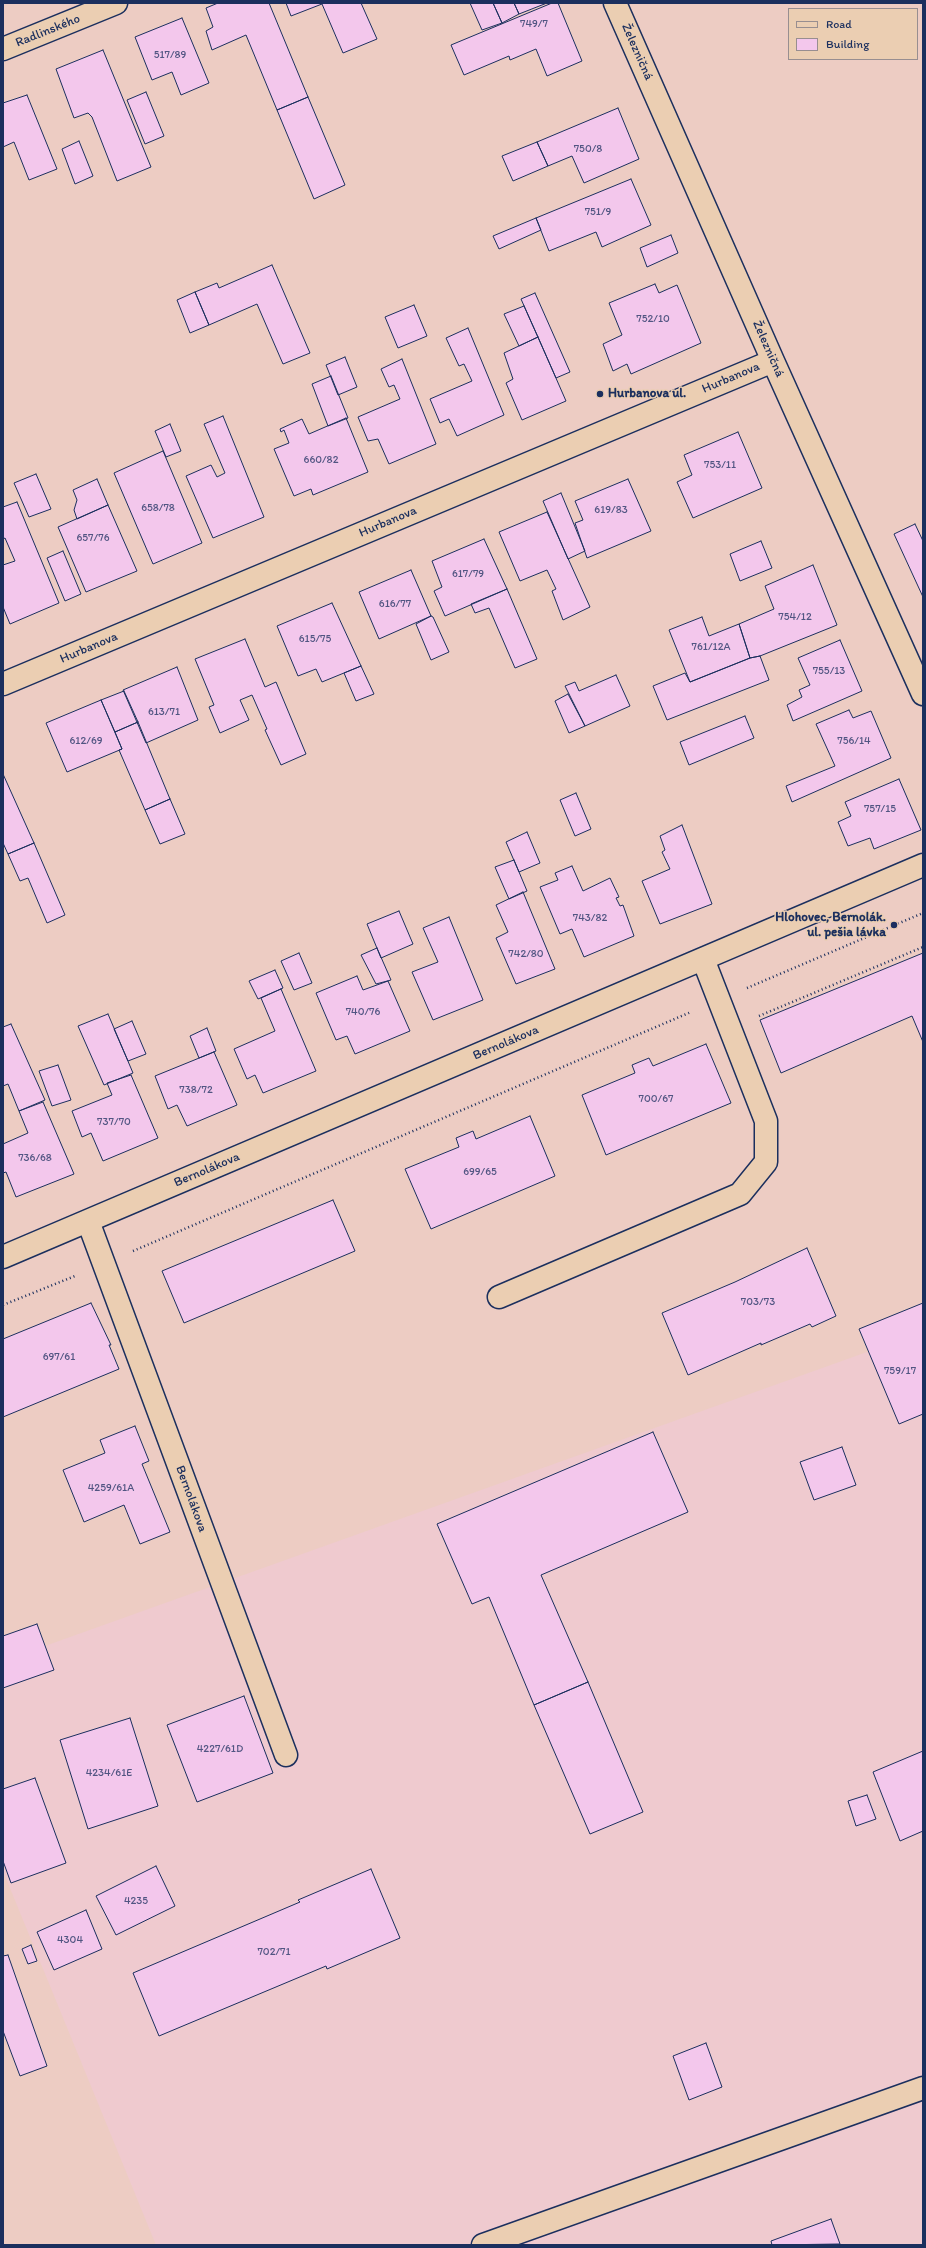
<!DOCTYPE html>
<html>
<head>
<meta charset="utf-8">
<style>
	body { margin:0 }
	#map { position:relative; width:926px; height:2248px; overflow:hidden; background:#edccc3; font-family:Itim,sans-serif }
	canvas { display:block }
	.frame { position:absolute; inset:0; border:4px solid #1b2f5e; pointer-events:none }
	.legend { position:absolute; left:788px; top:8px; width:130px; height:52px; box-sizing:border-box; background:#ebceb2; border:1px solid #988e90; margin:0; padding:5px 7px; list-style:none; font-size:12px; color:#1b2f5e }
	.legend li { display:flex; align-items:center; gap:8px; height:20px }
	.legend b { width:20px; border:1px solid #988e90 }
</style>
</head>
<body>
<div id="map">
<canvas width="926" height="2248"></canvas>
<div class="frame"></div>
<ul class="legend">
<li><b style="height:5px;background:#ebceb2"></b>Road</li>
<li><b style="height:11px;background:#f3c7ec"></b>Building</li>
</ul>
</div>
<script>
const context = document.querySelector('canvas').getContext('2d');
context.lineJoin = 'round';
function paint(path, color) { context.fillStyle = color; context.fill(path, 'evenodd'); }
const toPath = rows => new Path2D(rows.map(r => 'M' + r).join(''));
function stroke(path, color, width, dash) { context.strokeStyle = color; context.lineWidth = width; context.lineCap = dash ? 'butt' : 'round'; context.setLineDash(dash || []); context.stroke(path); }
function label(font, color, halo, rows, align = 'center') {
  context.font = font + ' Itim,sans-serif'; context.lineWidth = 3; context.setLineDash([]); context.textBaseline = 'middle'; context.strokeStyle = halo; context.fillStyle = color; for (const [text, x, y, turn = 0] of rows) {
    context.save(); context.translate(x, y); context.rotate((+turn || 0) * Math.PI / 180); context.textAlign = isNaN(turn) ? turn : align; if (halo) context.strokeText(text, 0, 0); context.fillText(text, 0, 0); context.restore();
  }
}
const built = toPath([
	[923,1332,923,2245,156,2245,3,1871,3,1661]
]);
const building = toPath([
	[218,3,269,3,308,97,277,110,246,35,212,50,206,31,213,27,206,8,218,3],
	[286,3,361,3,377,39,343,53,322,4,291,16,286,3],
	[470,3,493,3,502,23,482,30,470,3],
	[493,3,514,3,519,14,502,23,493,3],
	[514,3,547,3,519,14,514,3],
	[552,3,558,3,582,61,547,76,536,49,510,60,509,56,464,75,451,45,552,3],
	[182,18,209,83,181,95,172,72,152,80,135,37,182,18],
	[103,50,151,167,117,181,92,117,88,113,74,118,56,69,103,50],
	[146,92,164,136,145,144,127,100,146,92],
	[27,95,57,169,29,180,14,142,3,147,3,103,27,95],
	[308,97,345,185,314,199,277,110,308,97],
	[618,108,639,159,584,183,572,156,548,166,537,142,618,108],
	[79,141,93,176,75,184,62,149,79,141],
	[537,142,548,166,513,181,502,156,537,142],
	[631,179,651,225,602,247,596,232,549,251,536,218,631,179],
	[536,218,541,230,499,249,493,236,536,218],
	[671,235,678,253,647,267,640,248,671,235],
	[272,265,310,353,283,364,257,304,209,325,195,292,217,283,219,288,272,265],
	[655,284,659,293,677,285,701,343,631,374,627,364,613,371,603,344,622,335,609,303,655,284],
	[195,292,209,325,190,333,177,300,195,292],
	[535,293,570,372,556,378,521,299,535,293],
	[414,305,427,336,398,348,385,317,414,305],
	[524,306,538,337,519,346,504,314,524,306],
	[468,328,504,415,457,436,449,419,440,423,430,399,472,381,464,364,459,366,446,338,468,328],
	[538,337,566,401,522,420,506,383,513,379,504,353,538,337],
	[345,357,357,387,338,395,326,365,345,357],
	[402,359,436,444,389,464,378,439,368,441,358,417,400,399,394,385,389,387,381,369,402,359],
	[331,376,348,418,328,426,312,384,331,376],
	[223,416,264,517,213,538,186,476,211,465,217,477,225,473,204,424,223,416],
	[346,418,368,472,313,495,311,489,294,496,274,449,289,443,284,430,281,432,280,429,302,419,309,434,346,418],
	[170,424,181,451,166,457,155,431,170,424],
	[738,432,762,488,693,518,677,482,692,475,684,455,738,432],
	[163,451,202,543,153,564,114,473,163,451],
	[36,474,51,509,29,517,14,483,36,474],
	[97,479,108,505,77,519,74,510,77,500,73,490,97,479],
	[628,479,651,531,587,558,575,523,583,520,575,501,628,479],
	[561,493,585,551,568,559,543,501,561,493],
	[17,502,59,603,10,624,3,607,3,565,15,561,5,538,3,539,3,507,17,502],
	[108,505,137,571,86,592,58,527,108,505],
	[547,512,590,607,563,620,552,591,556,589,547,570,520,581,499,532,547,512],
	[915,524,923,541,923,597,894,534,915,524],
	[484,539,507,589,445,616,434,591,442,587,432,561,484,539],
	[761,541,772,568,740,581,730,554,761,541],
	[63,551,81,594,65,601,47,558,63,551],
	[813,565,837,625,760,656,750,658,739,624,774,609,765,586,813,565],
	[411,570,431,616,379,639,359,592,411,570],
	[507,589,537,659,515,668,489,608,475,613,471,604,507,589],
	[332,603,361,666,322,682,316,669,298,676,277,626,332,603],
	[431,616,433,617,449,652,431,660,416,624,431,616],
	[702,617,709,636,739,624,750,658,690,682,669,630,702,617],
	[245,639,265,687,276,682,306,754,281,765,265,730,267,729,252,695,240,700,249,720,220,733,209,707,214,705,195,659,245,639],
	[840,640,862,691,793,721,787,705,802,697,799,690,810,685,798,658,840,640],
	[760,656,769,680,667,720,653,686,685,673,690,682,750,658,760,656],
	[361,666,374,694,356,701,344,673,361,666],
	[177,667,198,720,146,743,123,690,177,667],
	[616,675,630,706,585,726,565,686,575,682,579,691,616,675],
	[124,691,138,722,115,732,101,700,124,691],
	[568,694,585,726,569,733,555,701,568,694],
	[101,700,122,749,67,772,46,723,101,700],
	[849,710,853,718,871,711,891,758,792,802,786,786,835,766,816,724,849,710],
	[745,716,754,738,689,765,680,742,745,716],
	[138,722,170,799,145,810,119,750,122,749,115,732,138,722],
	[3,774,34,843,8,854,3,843,3,774],
	[899,779,921,830,874,849,870,838,848,846,838,822,851,816,845,802,899,779],
	[576,793,591,829,575,836,560,800,576,793],
	[170,799,185,834,160,844,145,810,170,799],
	[682,825,712,904,660,924,642,881,670,869,662,852,665,850,660,836,682,825],
	[527,832,540,863,519,872,506,842,527,832],
	[34,843,65,915,47,923,28,878,20,881,8,854,34,843],
	[514,860,527,891,509,899,495,867,514,860],
	[572,866,583,891,610,878,619,897,616,898,620,906,623,905,634,936,584,957,572,929,560,934,540,887,558,880,555,873,572,866],
	[523,892,555,969,516,984,496,938,508,932,496,905,523,892],
	[399,911,413,944,381,958,367,924,399,911],
	[449,917,483,1000,433,1020,412,972,438,962,423,928,449,917],
	[377,948,391,980,376,984,361,955,377,948],
	[299,953,312,983,294,990,281,961,299,953],
	[923,953,923,1042,912,1016,781,1073,760,1020,923,953],
	[275,970,283,988,258,999,249,981,275,970],
	[357,976,363,990,388,981,410,1031,355,1054,347,1036,336,1040,316,993,357,976],
	[281,989,316,1071,263,1093,255,1075,247,1079,234,1049,275,1031,261,998,281,989],
	[108,1014,133,1073,104,1085,78,1026,108,1014],
	[132,1021,146,1054,128,1061,114,1029,132,1021],
	[11,1024,45,1100,19,1111,8,1084,3,1086,3,1027,11,1024],
	[207,1028,216,1051,199,1058,190,1036,207,1028],
	[706,1044,731,1103,606,1155,582,1095,635,1073,632,1065,649,1058,653,1066,706,1044],
	[214,1052,237,1105,187,1126,177,1105,168,1109,155,1076,214,1052],
	[58,1065,71,1100,52,1106,39,1071,58,1065],
	[131,1075,158,1138,103,1161,91,1133,82,1137,72,1111,112,1095,107,1083,131,1075],
	[43,1102,74,1174,16,1197,6,1172,3,1173,3,1144,28,1133,19,1111,43,1102],
	[530,1116,555,1176,431,1229,405,1169,459,1147,456,1138,473,1131,476,1139,530,1116],
	[333,1200,355,1251,184,1323,162,1271,333,1200],
	[807,1248,836,1316,812,1327,810,1324,761,1345,761,1343,688,1375,662,1313,735,1282,807,1248],
	[91,1303,111,1345,109,1345,119,1369,3,1417,3,1339,91,1303],
	[923,1303,923,1414,899,1424,859,1329,923,1303],
	[135,1426,149,1461,142,1464,170,1532,140,1544,124,1505,84,1522,63,1470,105,1453,100,1440,135,1426],
	[653,1432,688,1512,541,1575,588,1682,534,1705,489,1597,472,1604,437,1524,653,1432],
	[842,1447,856,1485,814,1500,800,1462,842,1447],
	[37,1624,54,1670,3,1688,3,1636,37,1624],
	[588,1682,643,1812,590,1834,534,1705,588,1682],
	[244,1696,273,1773,197,1802,167,1725,244,1696],
	[130,1718,158,1806,88,1829,60,1740,130,1718],
	[923,1751,923,1831,900,1841,873,1772,923,1751],
	[35,1778,66,1863,11,1883,3,1861,3,1789,35,1778],
	[867,1795,876,1819,856,1826,848,1801,867,1795],
	[156,1866,175,1906,116,1935,96,1896,156,1866],
	[371,1869,400,1938,327,1969,326,1966,159,2036,133,1973,300,1902,298,1900,371,1869],
	[86,1910,102,1949,54,1970,37,1932,86,1910],
	[31,1945,37,1961,28,1964,22,1949,31,1945],
	[8,1955,47,2066,20,2076,3,2031,3,1956,8,1955],
	[706,2043,722,2087,689,2100,673,2056,706,2043],
	[831,2219,840,2244,772,2245,771,2241,831,2219]
]);
const path = toPath([
	[747,988,923,913],
	[759,1016,923,947],
	[133,1251,691,1012],
	[3,1305,75,1276]
]);
const minor = toPath([
	[615,3,773,361,923,694],
	[3,49,116,3],
	[3,684,773,361],
	[88,1221,286,1755],
	[3,1257,923,865],
	[499,1297,740,1194,766,1162,766,1121,703,959],
	[483,2245,923,2088]
]);
const markers = [
	[600,394,4,"#1b2f5e"],
	[894,925,4,"#1b2f5e"]
];
const numberNames = [
	["749/7",534,24],
	["517/89",170,55],
	["750/8",588,149],
	["751/9",598,212],
	["752/10",653,319],
	["660/82",321,460],
	["753/11",720,465],
	["658/78",158,508],
	["619/83",611,510],
	["657/76",93,538],
	["617/79",468,574],
	["616/77",395,604],
	["754/12",795,617],
	["615/75",315,639],
	["761/12A",711,647],
	["755/13",829,671],
	["613/71",164,712],
	["612/69",86,741],
	["756/14",854,741],
	["757/15",880,809],
	["743/82",590,918],
	["742/80",526,954],
	["740/76",363,1012],
	["738/72",196,1090],
	["700/67",656,1099],
	["737/70",114,1122],
	["736/68",35,1158],
	["699/65",480,1172],
	["703/73",758,1302],
	["697/61",59,1357],
	["759/17",900,1371],
	["4259/61A",111,1488],
	["4227/61D",220,1749],
	["4234/61E",109,1773],
	["4235",136,1901],
	["4304",70,1940],
	["702/71",274,1952]
];
const streetNames = [
	["Radlinského",48,31,-22],
	["Železničná",637,52,66],
	["Železničná",768,349,66],
	["Hurbanova",731,378,-23],
	["Hurbanova",388,522,-23],
	["Hurbanova",89,648,-23],
	["Bernolákova",506,1043,-23],
	["Bernolákova",207,1170,-23],
	["Bernolákova",191,1499,70]
];
const poiNames = [
	["Hurbanova ul.",608,394],
	["Hlohovec, Bernolák.",886,918,"right"],
	["ul. pešia lávka",886,933,"right"]
];
paint(built, '#efcacf');
paint(building, '#f3c7ec');
stroke(building, '#1b2f5e', 1);
stroke(minor, '#1b2f5e', 25);
stroke(path, '#1b2f5e', 2.5, [1, 3]);
stroke(minor, '#ebceb2', 22);
for (const [x, y, r, color] of markers) { const dot = new Path2D(); dot.arc(x, y, r, 0, 2 * Math.PI); context.fillStyle = color; context.fill(dot); stroke(dot, '#ebceb2', 1.5); }
label('11px', '#515582', null, numberNames);
label('13px', '#1b2f5e', '#ebceb2', streetNames);
label('bold 13px', '#1b2f5e', '#ebceb2', poiNames, 'left');
</script>
</body>
</html>
